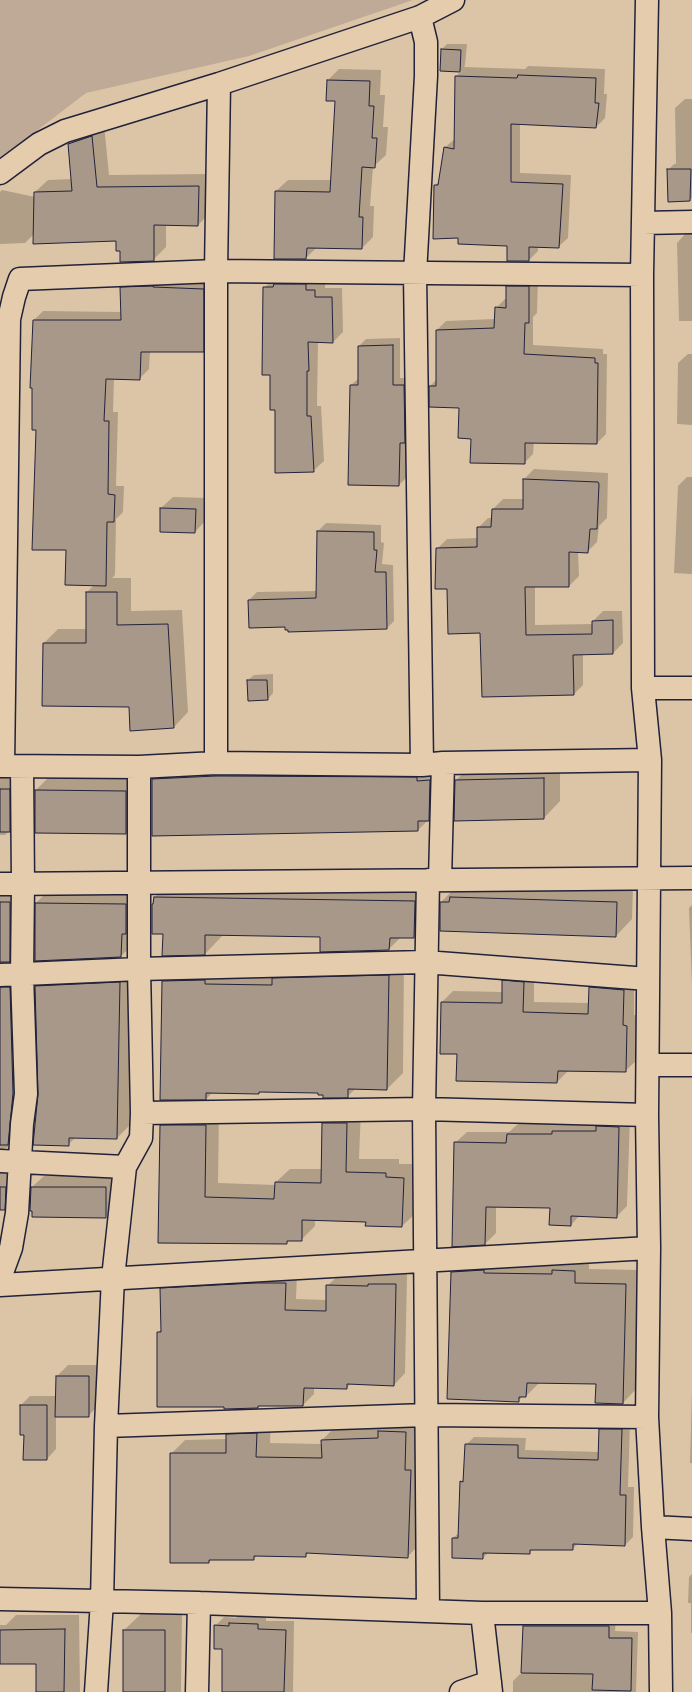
<!DOCTYPE html>
<html>
<head>
<meta charset="utf-8">
<style>
	body { margin:0 }
	canvas { display:block; background:#dcc5a7 }
</style>
</head>
<body>
<canvas width="692" height="1692"></canvas>
<script>
const context = document.querySelector('canvas').getContext('2d');
context.lineJoin = 'round';
function paint(path, color) { context.fillStyle = color; context.fill(path, 'evenodd'); }
const toPath = rows => new Path2D(rows.map(r => 'M' + r).join(''));
function stroke(path, color, width, dash) { context.strokeStyle = color; context.lineWidth = width; context.lineCap = dash ? 'butt' : 'round'; context.setLineDash(dash || []); context.stroke(path); }
const green = toPath([
	[0,0,413,0,249,56,86,93,0,159]
]);
const shadow = toPath([
	[447,44,467,44,465,65,464,67,525,69,528,66,605,69,604,94,607,94,605,118,596,127,520,124,520,173,571,175,568,238,558,247,538,246,538,251,529,260,508,245,459,237,434,186,440,181,444,148,455,139,456,76,462,71,441,70,442,49],
	[339,69,381,70,380,95,385,95,383,127,388,127,386,155,373,167,370,206,374,206,373,237,362,248,317,247,306,258,275,258,276,191,288,180,332,180,336,100,328,80],
	[685,99,692,99,692,198,690,200,669,201,668,170,674,164,676,164,675,108],
	[104,124,109,175,211,174,211,212,198,225,166,224,166,247,153,260,121,250,117,240,34,234,25,243,0,244,0,192,2,190,35,197,35,192,48,180,72,179,69,144,82,131],
	[686,233,692,233,692,321,679,321,677,243],
	[274,278,325,280,325,288,342,288,343,332,333,342,318,342,317,406,321,406,324,461,313,471,276,409,271,374,264,288],
	[516,278,538,278,537,313,533,317,533,345,603,349,603,354,607,354,606,434,597,443,534,442,533,454,524,463,472,438,460,407,430,386,437,379,437,330,446,321,495,319,496,308,505,299,507,299,507,287],
	[131,279,212,280,212,341,203,351,150,351,149,369,139,379,114,378,113,412,118,412,116,486,124,486,123,512,116,519,115,575,112,578,131,578,131,611,182,610,188,712,174,727,130,706,44,643,58,629,87,629,87,592,95,584,67,549,37,429,34,320,43,311,122,312,122,288],
	[400,338,400,378,411,378,406,478,399,485,351,385,359,378,359,346,366,339],
	[688,354,692,354,692,425,677,424,678,363],
	[534,469,608,473,607,518,599,526,597,542,587,552,578,552,579,576,569,586,535,586,535,625,593,624,593,621,603,611,622,611,623,643,613,653,583,654,583,685,574,694,481,632,448,588,437,549,447,539,478,538,478,528,488,518,493,518,493,509,503,499,524,499,524,479],
	[687,477,692,477,692,574,674,573,678,486],
	[173,497,207,498,206,520,195,532,161,508],
	[326,523,381,525,381,542,384,543,382,564,393,565,394,621,387,628,250,627,249,600,257,592,317,591,318,531],
	[273,674,273,693,268,699,248,680,254,675],
	[438,757,450,799,418,830,152,779,174,758],
	[560,762,560,801,544,818,456,780,473,764],
	[0,770,23,770,26,815,5,835,0,835],
	[52,774,143,775,143,817,126,833,36,832,36,790],
	[176,876,436,881,435,916,414,937,401,937,389,949,321,936,224,934,205,954,164,933,155,897],
	[458,885,633,886,632,919,616,936,441,930,441,902],
	[0,886,25,887,25,945,9,961,4,962,5,966,25,972,23,1132,7,1148,4,1148,20,1193,4,1209,0,1209],
	[53,886,143,888,138,940,121,956,36,903],
	[692,905,692,987,689,908],
	[404,960,403,1073,387,1089,356,1088,347,1097,319,1092,261,1091,258,1093,212,1093,206,1099,163,981,179,965],
	[136,966,134,1121,117,1138,76,1137,68,1145,39,1094,36,986,53,970],
	[514,970,534,972,534,1002,590,1003,590,987,601,977,634,979,634,1015,637,1015,636,1061,625,1071,568,1071,557,1082,458,1053,441,1053,442,1002,453,991,503,992,503,981],
	[361,1109,359,1159,399,1159,399,1164,417,1164,416,1213,402,1226,367,1221,315,1219,315,1226,301,1240,289,1240,286,1243,159,1242,161,1126,175,1112,219,1111,218,1183,276,1185,276,1182,290,1169,322,1169,323,1123,337,1110],
	[630,1116,627,1206,616,1217,580,1215,571,1225,551,1207,496,1206,496,1233,485,1244,455,1143,467,1132,509,1132,519,1123,560,1124,564,1120],
	[44,1176,117,1176,117,1205,105,1217,32,1187],
	[589,1257,589,1269,640,1270,637,1388,623,1403,597,1383,540,1382,526,1396,523,1396,518,1401,452,1272,467,1258],
	[297,1272,296,1299,327,1300,327,1286,339,1275,378,1275,380,1273,407,1274,405,1373,394,1385,351,1383,347,1388,314,1388,314,1394,303,1405,260,1405,257,1407,225,1406,158,1332,162,1329,161,1289,172,1278],
	[68,1365,100,1365,100,1404,88,1416,56,1416,56,1449,47,1459,24,1459,25,1434,21,1434,21,1405,30,1396,56,1396,57,1376],
	[692,1388,692,1463,690,1463],
	[420,1418,422,1542,408,1556,309,1552,305,1556,258,1555,253,1559,212,1559,209,1562,171,1454,185,1440,227,1439,227,1435,242,1420,271,1419,270,1443,322,1444,322,1440,336,1426],
	[608,1421,630,1422,628,1487,634,1487,633,1537,625,1545,579,1543,572,1549,533,1549,529,1553,489,1552,483,1558,453,1557,453,1538,460,1532,461,1482,464,1479,466,1445,474,1437,526,1438,525,1450,600,1452,600,1430],
	[692,1574,692,1633,691,1633,691,1603,688,1603,689,1577],
	[141,1614,182,1614,181,1692,124,1692,124,1630],
	[16,1615,79,1615,80,1692,37,1692,37,1663,0,1661,0,1625,6,1625],
	[239,1615,266,1615,266,1621,294,1621,293,1692,223,1692,223,1648,215,1626,224,1617,236,1618],
	[530,1619,616,1619,615,1631,638,1632,636,1692,513,1692,513,1681,520,1674,522,1674,524,1626]
]);
const building = toPath([
	[441,49,461,50,460,72,440,71,441,49],
	[518,75,596,78,595,103,599,103,596,128,511,124,511,182,563,184,559,248,529,247,529,261,507,261,507,246,458,244,458,238,433,239,434,185,438,185,444,147,454,149,455,76,517,78,518,75],
	[327,80,370,81,369,106,374,106,372,138,377,138,375,168,362,167,359,217,363,217,362,249,307,248,306,259,274,259,275,191,330,192,335,101,326,101,327,80],
	[92,136,97,187,199,186,198,226,154,225,154,261,120,262,120,251,116,251,116,241,33,244,34,192,72,191,68,144,92,136],
	[667,169,691,169,690,201,668,202,667,169],
	[274,284,306,284,306,290,315,290,315,297,332,297,333,343,308,342,309,371,307,371,307,416,311,416,314,472,275,473,275,410,270,410,270,375,262,375,263,287,273,287,274,284],
	[153,286,153,287,204,289,204,352,141,352,140,380,106,379,104,421,109,421,108,494,115,495,114,522,107,522,106,586,65,585,66,550,32,550,36,430,32,430,32,388,30,388,33,320,121,320,120,287,153,286],
	[506,286,529,286,529,323,525,323,524,354,595,358,595,363,598,363,597,444,525,443,525,464,470,463,471,439,458,438,459,408,429,407,429,386,436,386,436,330,494,328,495,307,506,308,506,286],
	[393,345,393,385,404,385,405,443,400,443,399,486,348,485,350,385,358,385,358,346,393,345],
	[523,479,598,482,599,484,597,529,590,529,588,553,569,552,569,587,525,587,526,635,592,634,592,621,613,620,613,654,573,655,574,695,482,697,480,633,448,634,447,589,435,589,436,548,477,547,477,527,491,527,492,509,523,509,523,479],
	[160,508,196,509,195,533,160,532,160,508],
	[317,531,374,532,374,550,377,550,375,572,386,572,387,629,288,632,288,630,285,630,285,627,249,628,248,600,316,598,317,531],
	[86,592,117,592,117,625,168,624,174,728,130,731,129,707,42,706,43,643,86,643,86,592],
	[247,680,267,680,268,700,248,701,247,680],
	[216,776,417,777,417,781,430,780,429,821,418,821,418,831,152,836,152,779,216,776],
	[544,778,544,819,454,821,455,780,544,778],
	[0,789,10,789,10,832,0,832,0,789],
	[35,790,126,791,126,834,35,833,35,790],
	[154,897,415,901,414,938,390,938,389,950,320,952,320,937,205,935,205,955,162,956,163,934,152,934,152,904,153,904,154,897],
	[450,897,617,902,616,937,440,931,440,902,449,902,450,897],
	[0,902,10,902,10,962,0,962,0,902],
	[35,903,126,904,126,934,122,934,121,957,35,961,35,903],
	[389,975,387,1090,348,1089,348,1098,323,1098,323,1095,318,1095,318,1093,259,1092,259,1094,206,1093,206,1100,160,1100,162,981,205,980,205,984,272,985,272,978,389,975],
	[502,980,524,982,523,1012,588,1014,589,987,624,990,623,1025,627,1026,626,1072,558,1071,557,1083,456,1081,457,1054,440,1054,441,1002,502,1003,502,980],
	[120,982,117,1139,69,1138,69,1146,33,1145,38,1094,35,986,120,982],
	[0,987,10,987,13,1093,8,1145,0,1145,0,987],
	[322,1123,347,1123,346,1172,386,1173,386,1177,404,1178,402,1227,365,1226,366,1222,302,1220,302,1241,287,1241,287,1244,158,1243,160,1125,206,1125,205,1197,274,1199,275,1182,321,1183,322,1123],
	[596,1126,619,1127,617,1218,571,1216,571,1226,549,1225,550,1208,486,1207,485,1245,452,1247,454,1142,506,1143,507,1134,552,1134,552,1131,596,1131,596,1126],
	[0,1187,6,1187,5,1210,0,1210,0,1187],
	[31,1187,106,1187,106,1218,32,1217,32,1211,30,1211,31,1187],
	[484,1270,484,1273,552,1274,552,1270,575,1271,575,1283,626,1284,623,1404,595,1403,596,1384,527,1383,526,1397,519,1397,519,1402,447,1399,451,1272,484,1270],
	[255,1283,286,1283,285,1310,326,1311,326,1285,368,1286,368,1284,396,1284,394,1386,347,1384,347,1389,304,1388,303,1406,258,1406,258,1408,224,1409,224,1407,157,1407,157,1332,161,1332,160,1288,255,1283],
	[56,1376,89,1376,89,1417,55,1417,56,1376],
	[20,1405,47,1405,47,1460,23,1460,24,1435,20,1435,20,1405],
	[599,1429,622,1429,620,1495,626,1495,625,1546,573,1544,573,1550,530,1550,530,1554,483,1553,483,1559,452,1558,452,1538,458,1538,460,1481,463,1482,465,1444,518,1445,518,1458,598,1460,599,1429],
	[378,1431,406,1432,405,1470,411,1470,408,1558,306,1553,306,1557,254,1556,254,1560,209,1560,209,1563,170,1563,170,1453,226,1453,226,1434,257,1433,256,1457,322,1458,321,1440,378,1438,378,1431],
	[229,1623,258,1624,258,1629,286,1630,284,1692,222,1692,222,1649,214,1649,214,1625,229,1626,229,1623],
	[523,1626,609,1626,609,1638,632,1638,631,1691,592,1690,593,1674,521,1673,523,1626],
	[65,1629,64,1692,36,1692,36,1664,0,1664,0,1630,65,1629],
	[123,1630,165,1630,165,1692,123,1692,123,1630]
]);
const minor = toPath([
	[647,0,642,275,643,688,650,760,647,1115,649,1248,647,1417,653,1527,660,1613,661,1692],
	[420,17,426,42,426,76,415,274,422,765],
	[0,173,39,144,65,131,219,84,420,17,453,0],
	[643,223,692,222],
	[643,688,692,688],
	[216,763,216,271,219,84],
	[0,766,139,767,216,763,422,765,443,763,650,760],
	[3,766,9,319,14,297,20,279,216,271,642,275],
	[428,880,424,1109,428,1611],
	[440,880,443,763],
	[0,884,692,878],
	[0,975,139,969,425,962,648,979],
	[648,1065,692,1065],
	[142,1113,424,1109,647,1115],
	[0,1161,125,1167],
	[0,1278,11,1248,17,1213,22,1124,26,1094,22,975,23,884,22,767],
	[0,1285,649,1248],
	[106,1426,426,1415,647,1417],
	[653,1527,692,1529],
	[0,1599,199,1603,482,1613,660,1613],
	[482,1613,491,1692],
	[96,1692,102,1601,106,1426,113,1278,125,1167,141,1138,142,1113,139,969,139,767],
	[197,1692,199,1603],
	[461,1692,490,1682]
]);
paint(green, '#beaa96');
paint(shadow, '#0003');
paint(building, '#a89889');
stroke(building, '#22223b', 1);
stroke(minor, '#22223b', 25);
stroke(minor, '#e4ccac', 22);
</script>
</body>
</html>
